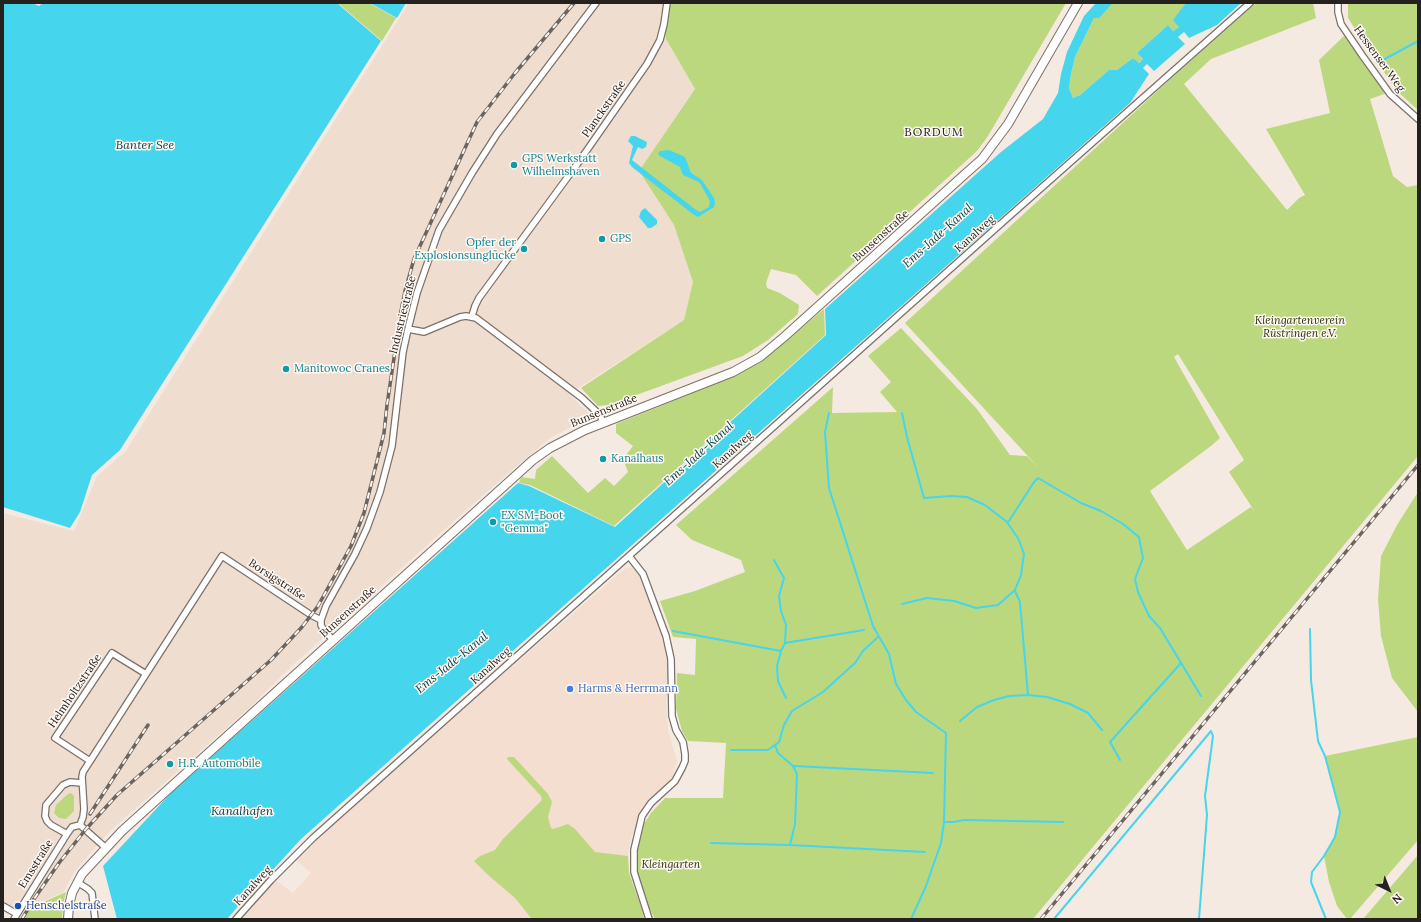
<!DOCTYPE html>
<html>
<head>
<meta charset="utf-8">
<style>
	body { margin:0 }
	#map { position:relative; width:1421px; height:922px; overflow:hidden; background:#f5eae1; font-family:Lora,serif }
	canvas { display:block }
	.frame { position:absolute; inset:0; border:4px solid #25211e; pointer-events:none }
	.north { position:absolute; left:1369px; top:870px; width:40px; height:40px; -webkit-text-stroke:3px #fff8f3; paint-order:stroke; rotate:137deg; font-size:11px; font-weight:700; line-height:16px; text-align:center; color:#25211e }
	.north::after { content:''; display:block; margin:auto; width:14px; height:18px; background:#25211e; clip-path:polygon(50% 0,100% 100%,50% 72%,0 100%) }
</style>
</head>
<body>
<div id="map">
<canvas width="1421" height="922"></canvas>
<div class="frame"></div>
<div class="north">N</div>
</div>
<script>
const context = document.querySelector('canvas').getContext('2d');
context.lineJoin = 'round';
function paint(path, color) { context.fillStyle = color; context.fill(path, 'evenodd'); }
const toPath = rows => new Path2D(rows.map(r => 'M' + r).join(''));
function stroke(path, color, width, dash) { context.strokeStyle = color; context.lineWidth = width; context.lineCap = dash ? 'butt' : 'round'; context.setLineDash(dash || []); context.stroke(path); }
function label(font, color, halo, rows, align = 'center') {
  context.font = font + ' Lora,serif'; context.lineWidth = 3; context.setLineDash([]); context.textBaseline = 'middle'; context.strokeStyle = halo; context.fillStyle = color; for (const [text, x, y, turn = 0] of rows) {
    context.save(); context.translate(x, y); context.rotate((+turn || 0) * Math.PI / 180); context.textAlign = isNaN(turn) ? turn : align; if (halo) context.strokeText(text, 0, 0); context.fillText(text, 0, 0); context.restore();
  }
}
const commercial = toPath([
	[631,567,638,573,647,594,664,641,670,675,666,702,668,730,677,761,672,777,660,792,644,809,631,838,628,856,629,873,642,910,644,919,241,919,275,880,293,893,311,873,296,860,406,759,624,569]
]);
const built = toPath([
	[409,3,667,3,666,39,695,89,639,171,674,225,693,282,684,320,569,394,588,413,583,420,549,439,490,489,292,666,247,710,108,833,74,872,64,892,18,912,3,902,3,513,74,531,97,476,125,452]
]);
const green = toPath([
	[338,3,369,3,396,18,382,41],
	[667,3,1066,3,988,136,977,151,817,296,796,275,771,269,766,283,767,288,780,293,799,305,798,314,768,340,743,356,609,405,598,406,581,388,684,320,693,282,674,225,639,171,695,89,666,39,664,22],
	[1113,3,1186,3,1182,9,1179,27,1173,31,1168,25,1137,53,1143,59,1138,63,1133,58,1117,70,1109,70,1080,95,1073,98,1069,88,1071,74,1075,57,1094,18,1099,17],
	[1256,3,1313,3,1316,18,1211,59,1184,84,1287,210,1299,198,1305,195,1266,129,1330,113,1319,60,1346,34,1387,93,1370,99,1393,176,1407,187,1418,185,1418,456,1033,919,655,919,645,900,636,873,635,850,640,830,651,813,665,798,723,798,726,743,688,741,682,731,676,709,677,673,695,675,696,639,673,637,660,601,695,591,745,572,741,560,692,540,676,525,833,387,832,413,897,412,880,392,891,382,868,356,901,328,977,409,1010,455,1027,456,1038,467,905,323,1176,74],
	[1178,354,1244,460,1229,472,1255,512,1251,507,1187,550,1150,491,1211,446,1220,438,1174,357],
	[1348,3,1418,3,1418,110,1398,92,1370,52,1348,18],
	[824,309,825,335,614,526,530,485,519,483,521,477,535,479,536,470,552,456,588,493,605,478,614,486,628,472,623,459,633,446,616,433,616,424,732,377,761,362],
	[1418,492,1418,712,1392,678,1381,636,1378,599,1381,556,1397,525],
	[1418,737,1418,840,1350,919,1347,919,1337,906,1329,882,1324,856,1335,837,1340,812,1325,756],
	[508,757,514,757,548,794,552,802,548,817,551,828,553,829,568,824,575,829,595,852,628,856,629,873,642,910,644,919,532,919,515,898,487,874,474,861,480,856,495,850,503,839,542,800,541,796,507,759],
	[71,793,74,796,74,811,66,819,59,818,54,813,56,805,68,794],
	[1418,855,1418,919,1363,919],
	[66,892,63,904,62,919,23,919,30,908]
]);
const water = toPath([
	[3,3,32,3,39,6,43,3,337,3,381,41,120,450,92,475,80,512,70,528,3,507],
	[370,3,406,3,397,18],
	[1096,3,1113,3,1099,18,1094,18,1075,57,1071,74,1069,88,1073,98,1080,95,1109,70,1117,70,1133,58,1139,63,1143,59,1137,53,1168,25,1173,31,1179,27,1173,20,1186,3,1241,3,1217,25,1189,38,1184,32,1178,37,1185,44,1154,71,1147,64,1143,68,1149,74,1130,103,301,839,270,873,266,869,238,899,241,903,227,919,117,919,103,866,171,793,518,483,529,486,615,527,826,335,825,309,1001,152,1043,119,1058,93,1061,74,1067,52,1084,16],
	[631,136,635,136,647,142,646,147,642,149,638,147,632,160,696,210,700,212,709,207,710,201,701,185,699,182,683,175,680,167,660,156,658,154,660,151,669,150,685,157,691,173,702,180,714,198,715,203,714,207,698,217,693,214,632,167,629,163,633,146,628,141],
	[645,208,657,220,657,224,651,228,648,228,639,217,641,211]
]);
const stream = toPath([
	[1383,60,1418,41],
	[829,413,825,432,829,488,873,626,889,654,896,684,906,700,916,712,946,733,944,822,941,843,926,886,911,919],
	[902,413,907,437,924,498,951,496,967,497,985,505,1007,522,1009,521,1034,482,1038,478,1081,503,1101,511,1123,524,1139,537,1143,558,1135,579,1138,592,1149,616,1160,628,1201,696],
	[774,560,784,578,779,596,781,611,786,625,785,643],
	[1015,591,1020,602,1028,695,1047,697,1070,704,1088,713,1102,730],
	[902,604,927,598,954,601,976,608,998,605,1015,590,1021,575,1024,554,1019,540,1007,522],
	[1310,629,1311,680,1318,741,1325,756,1340,812,1335,837,1324,856,1312,872,1311,882,1326,919],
	[673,631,781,651],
	[786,698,778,681,777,666,781,651,785,643,864,630],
	[960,721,977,707,994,700,1009,696,1028,695],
	[731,750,768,750,779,742,784,725,792,711,823,692,855,663,863,651,879,636],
	[1120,760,1110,742,1181,663],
	[794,766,933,773],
	[944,822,954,822,964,820,1063,822],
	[711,843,790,845,795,824,797,774,793,766,778,753,775,745],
	[790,845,925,852],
	[1054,919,1211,731],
	[1199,919,1207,815,1205,796,1213,736,1211,731]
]);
const street = toPath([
	[1338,3,1338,12,1341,24,1362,55,1390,94,1418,119],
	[472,316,475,306,479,298,578,163,647,64,660,40,664,24,667,3],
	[408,329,424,332,460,317,466,316,476,318,582,398,600,415,603,422],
	[629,556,643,574,666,636,671,659,672,716,676,730,683,742,685,754,685,761,682,768,675,781,651,803,642,816,634,850,634,872,649,919],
	[333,640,323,629,321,625,321,620,326,606,355,554,367,528,380,492,392,446,403,352,408,329,417,293,439,230,472,173,497,134,596,3],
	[90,761,55,738,112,653,146,674],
	[80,825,83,817,84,809,82,777,83,772,222,556,311,615,321,620],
	[80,825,106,848],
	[67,834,51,825,47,821,45,816,46,805,63,785,70,782,82,783],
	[77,882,88,889,92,893,95,919],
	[3,906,17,914],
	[14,919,67,834,72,827,80,825],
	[236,919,271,880,313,838,1004,221,1250,3]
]);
const secondary = toPath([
	[68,919,69,906,72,893,82,874,122,831,533,460,550,448,585,430,733,372,760,357,784,337,964,175,982,159,1008,124,1078,3]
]);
const rail = toPath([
	[90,814,148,725],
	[22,919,34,899,59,863,86,829,117,795,271,660,302,627,318,606,351,546,364,513,384,433,387,405,401,311,405,291,414,259,477,122,515,73,574,3],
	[1041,919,1418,465]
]);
const markers = [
	[514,165,4,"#0f9aa8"],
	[602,239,4,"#0f9aa8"],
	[524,249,4,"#0f9aa8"],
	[286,369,4,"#0f9aa8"],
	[603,459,4,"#0f9aa8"],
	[493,522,4,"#0f9aa8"],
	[570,689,4,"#3f7fe0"],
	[170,764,4,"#0f9aa8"],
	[18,906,4,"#1a4fb4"]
];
const streetNames = [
	["Hessenser Weg",1379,59,54],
	["Planckstraße",604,109,-55],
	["Kanalweg",975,234,-42],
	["Bunsenstraße",881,236,-42],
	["Industriestraße",403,315,-76],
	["Bunsenstraße",604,411,-22],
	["Kanalweg",733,450,-42],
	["Borsigstraße",277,580,33],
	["Bunsenstraße",348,612,-42],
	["Kanalweg",491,666,-42],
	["Helmholtzstraße",75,691,-56],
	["Emsstraße",36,864,-58],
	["Kanalweg",253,886,-47]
];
const cultureNames = [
	["GPS Werkstatt",522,159],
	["Wilhelmshaven",522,172],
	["GPS",610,239],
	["Opfer der",516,243,"right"],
	["Explosionsunglücke",516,256,"right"],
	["Manitowoc Cranes",294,369],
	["Kanalhaus",611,459],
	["EX SM-Boot",501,516],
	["\"Gemma\"",501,529],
	["H.R. Automobile",178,764]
];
const parkNames = [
	["Kleingartenverein",1300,321],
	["Rüstringen e.V.",1300,334],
	["Kleingarten",671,865]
];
const shopNames = [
	["Harms & Herrmann",578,689]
];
const transitNames = [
	["Henschelstraße",26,906]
];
const neighbourhoodNames = [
	["BORDUM",934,133]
];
const waterNames = [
	["Banter See",145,146],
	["Ems-Jade-Kanal",938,236,-42],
	["Ems-Jade-Kanal",699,454,-42],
	["Ems-Jade-Kanal",452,663,-39],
	["Kanalhafen",242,812]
];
paint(commercial, '#f3ded0');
paint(built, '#efddcf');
paint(green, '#bcd87e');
paint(water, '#45d5ed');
stroke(stream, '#45d5ed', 2);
stroke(street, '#7b7169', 8);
stroke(secondary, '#7b7169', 10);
stroke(street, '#fff', 5.5);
stroke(secondary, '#fff', 8);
stroke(rail, '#6b645f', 3.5);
stroke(rail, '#fff8f3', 2, [6]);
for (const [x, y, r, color] of markers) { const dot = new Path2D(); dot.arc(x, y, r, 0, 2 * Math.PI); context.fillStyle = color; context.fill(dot); stroke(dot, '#fff8f3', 1.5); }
label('11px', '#25211e', '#fff8f3', streetNames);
label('11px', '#0d838f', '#fff8f3', cultureNames, 'left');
label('italic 11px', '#28330b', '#fff8f3', parkNames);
label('11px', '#366cbe', '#fff8f3', shopNames, 'left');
label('11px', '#164399', '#fff8f3', transitNames, 'left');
context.letterSpacing = '1px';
label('12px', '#25211e', '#fff8f3', neighbourhoodNames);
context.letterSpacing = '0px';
label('italic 12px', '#00414b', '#fff8f3', waterNames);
</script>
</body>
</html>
